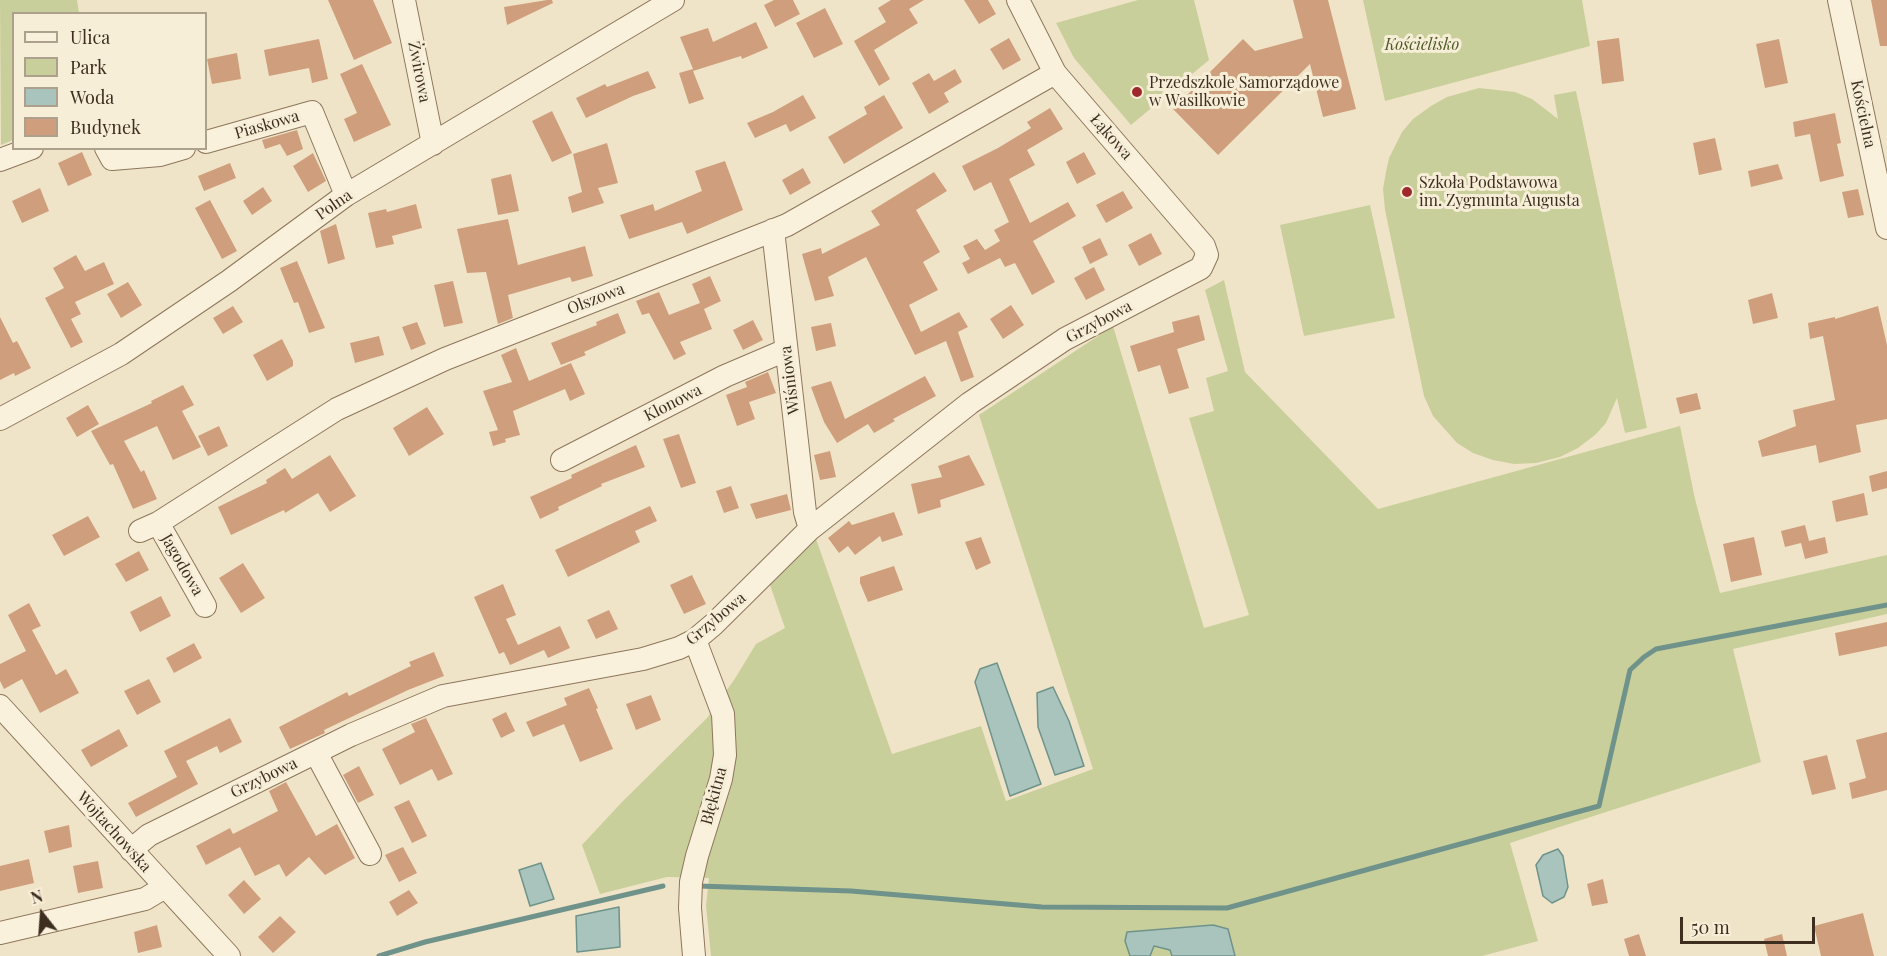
<!DOCTYPE html>
<html>
<head>
<meta charset="utf-8">
<style>
	body { margin:0 }
	#map { position:relative; width:1887px; height:956px; overflow:hidden; background:#f0e4c8; font-family:"Playfair Display",serif }
	canvas { display:block }
	.legend { position:absolute; left:12px; top:12px; width:195px; height:138px; box-sizing:border-box; background:#f7eed8; border:2px solid #ada18e; margin:0; padding:8px 10px; list-style:none; font-size:18px; color:#3d2e20 }
	.legend li { display:flex; align-items:center; gap:12px; height:30px }
	.legend b { width:30px; border:2px solid #ada18e }
	.north { position:absolute; left:12px; top:884px; width:60px; height:60px; -webkit-text-stroke:4px #f7eed8; paint-order:stroke; rotate:343deg; font-size:16px; font-weight:700; line-height:24px; text-align:center; color:#3d2e20 }
	.north::after { content:''; display:block; margin:auto; width:21px; height:27px; background:#3d2e20; clip-path:polygon(50% 0,100% 100%,50% 72%,0 100%) }
	.scale { position:absolute; left:1680px; top:917px; width:135px; height:27px; box-sizing:border-box; border:3px solid #3d2e20; border-top:0; padding-left:8px; font-size:18px; line-height:21px; white-space:nowrap; color:#3d2e20; -webkit-text-stroke:4px #f7eed8; paint-order:stroke }
</style>
</head>
<body>
<div id="map">
<canvas width="1887" height="956"></canvas>
<ul class="legend">
<li><b style="height:8px;background:#faf1dc"></b>Ulica</li>
<li><b style="height:16px;background:#c9cf9b"></b>Park</li>
<li><b style="height:16px;background:#a9c4bc"></b>Woda</li>
<li><b style="height:16px;background:#cf9f7d"></b>Budynek</li>
</ul>
<div class="north">N</div>
<div class="scale">50 m</div>
</div>
<script>
const context = document.querySelector('canvas').getContext('2d');
context.lineJoin = 'round';
function paint(path, color) { context.fillStyle = color; context.fill(path, 'evenodd'); }
const toPath = rows => new Path2D(rows.map(r => 'M' + r).join(''));
function stroke(path, color, width, dash) { context.strokeStyle = color; context.lineWidth = width; context.lineCap = dash ? 'butt' : 'round'; context.setLineDash(dash || []); context.stroke(path); }
function label(font, color, halo, rows, align = 'center') {
  context.font = font + ' "Playfair Display",serif'; context.lineWidth = 6; context.setLineDash([]); context.textBaseline = 'middle'; context.strokeStyle = halo; context.fillStyle = color; for (const [text, x, y, turn = 0] of rows) {
    context.save(); context.translate(x, y); context.rotate((+turn || 0) * Math.PI / 180); context.textAlign = isNaN(turn) ? turn : align; if (halo) context.strokeText(text, 0, 0); context.fillText(text, 0, 0); context.restore();
  }
}
const green = toPath([
	[0,0,77,0,79,13,14,14,13,140,1,145],
	[1138,0,1194,0,1209,60,1131,125,1074,58,1056,23],
	[1363,0,1582,0,1590,46,1385,101],
	[1479,88,1515,92,1532,99,1558,119,1554,95,1576,91,1647,428,1625,433,1617,398,1606,423,1595,435,1578,448,1560,457,1536,463,1514,464,1493,460,1473,453,1457,443,1433,416,1424,396,1385,210,1383,189,1386,172,1389,158,1402,132,1413,119,1431,106,1447,97],
	[1370,205,1395,318,1304,336,1280,225],
	[1224,280,1245,372,1378,509,1680,426,1695,499,1720,593,1887,555,1887,614,1733,649,1761,762,1510,843,1538,941,1482,956,711,956,706,906,709,878,667,877,600,894,582,845,621,803,707,718,734,680,756,644,785,628,770,585,816,539,892,754,981,726,1006,801,1093,769,979,415,1113,326,1204,628,1249,615,1189,418,1214,411,1206,378,1228,371,1205,290]
]);
const water = toPath([
	[997,663,1041,784,1010,796,975,682,980,669,997,663],
	[1053,687,1069,721,1084,766,1055,775,1038,727,1037,693,1053,687],
	[1558,849,1563,856,1568,887,1564,897,1552,903,1543,896,1536,865,1543,855,1558,849],
	[541,863,554,899,530,906,519,870,541,863],
	[619,907,620,947,577,952,576,916,619,907],
	[1213,925,1228,929,1235,956,1172,956,1170,950,1154,946,1150,956,1130,956,1125,941,1127,932,1213,925]
]);
const stream = toPath([
	[698,886,851,891,1042,907,1227,908,1599,806,1630,670,1644,657,1656,649,1887,605],
	[379,956,425,942,663,886]
]);
const building = toPath([
	[328,0,373,0,392,43,354,60],
	[547,0,552,0,553,3,507,25,504,7],
	[774,0,793,0,800,14,775,27,764,5],
	[891,0,924,0,909,9,918,23,874,50,890,79,879,86,854,41,886,22,878,8],
	[964,0,988,0,996,14,979,24],
	[1293,0,1328,0,1356,109,1323,117,1310,64,1218,155,1173,109,1243,39,1255,51,1303,38],
	[1871,0,1887,0,1887,46,1880,46],
	[825,8,843,44,814,58,796,23],
	[756,22,768,48,742,59,741,56,693,71,704,99,689,104,679,73,693,69,680,37,708,28,713,42],
	[1009,38,1021,60,1003,70,990,49],
	[1619,38,1624,81,1602,84,1597,41],
	[319,39,328,79,312,83,309,68,269,76,264,50],
	[1779,39,1788,83,1765,88,1756,44],
	[237,53,241,79,212,84,207,59],
	[362,64,391,125,354,142,344,119,357,113,340,74],
	[955,69,962,82,944,93,949,102,929,114,912,83,929,73,934,81],
	[648,71,656,88,633,96,586,118,576,98,605,84,607,87],
	[803,95,816,118,790,132,786,124,755,138,747,123,773,112],
	[884,95,903,128,844,164,828,137,867,114,864,107],
	[1050,108,1063,129,1027,150,1035,165,1009,179,1030,223,1068,202,1076,216,1033,241,1055,282,1032,295,1015,263,1005,267,1000,258,968,274,962,263,970,259,963,246,977,239,985,250,1000,241,994,230,1009,222,991,182,974,191,962,166,998,148,1031,128,1027,122],
	[552,111,572,153,552,162,532,121],
	[1835,113,1841,143,1837,144,1844,176,1820,182,1810,134,1795,137,1793,122],
	[297,130,303,149,287,156,280,144,265,149,262,140],
	[1715,138,1722,170,1699,175,1693,143],
	[607,143,618,183,598,188,604,203,572,213,568,197,582,192,573,154],
	[82,152,92,175,68,186,58,163],
	[1084,152,1096,174,1077,184,1066,162],
	[313,153,326,181,308,192,293,166],
	[725,161,743,210,687,234,682,222,629,239,620,215,653,204,655,211,702,191,695,171],
	[230,163,236,178,204,191,198,176],
	[1778,164,1783,179,1751,187,1748,171],
	[803,168,811,183,790,195,782,180],
	[934,172,947,191,916,210,940,252,923,262,938,290,909,305,921,332,959,312,968,327,958,332,974,377,961,382,946,341,915,355,866,257,828,277,834,296,815,301,802,254,821,248,822,254,880,225,871,211],
	[511,174,519,211,498,215,491,179],
	[263,187,272,201,252,215,243,201],
	[40,188,49,211,22,223,12,201],
	[1858,189,1864,215,1848,218,1842,192],
	[1123,191,1133,208,1106,223,1096,205],
	[210,200,237,251,222,259,195,208],
	[416,204,422,228,392,236,394,244,376,248,368,213,386,209,387,212],
	[508,219,518,265,585,246,593,276,572,282,570,277,508,295,513,318,498,324,486,272,467,273,457,229],
	[336,224,345,259,328,264,320,231],
	[1151,233,1162,254,1139,266,1128,245],
	[1100,238,1108,255,1090,264,1082,247],
	[76,255,85,271,104,262,114,284,75,302,81,314,71,319,83,342,71,348,45,298,64,288,53,268],
	[297,261,325,328,309,333,298,302,294,303,280,268],
	[1094,267,1105,290,1086,300,1074,278],
	[710,276,721,301,704,309,712,329,680,342,686,354,674,360,649,313,642,315,636,301,659,292,669,315,700,303,692,284],
	[453,281,463,323,444,327,434,285],
	[128,282,142,305,121,318,107,294],
	[1772,293,1778,318,1753,324,1748,300],
	[1011,305,1024,325,1003,339,990,319],
	[233,306,243,322,223,334,213,318],
	[1878,306,1887,345,1887,419,1856,425,1861,452,1819,463,1816,445,1762,457,1758,441,1796,426,1793,410,1835,400,1823,336,1810,339,1808,323,1835,317,1835,319],
	[618,313,626,333,584,352,586,355,561,365,551,343,597,325,596,322],
	[1199,315,1205,340,1177,349,1189,388,1169,394,1160,365,1138,372,1130,346,1174,332,1172,322],
	[0,317,13,343,17,341,31,368,15,376,14,373,0,380],
	[753,320,763,340,743,350,733,330],
	[417,322,426,344,411,350,402,327],
	[831,323,836,346,816,351,811,327],
	[379,336,384,355,355,363,350,343],
	[282,339,293,361,293,366,267,381,253,355],
	[516,348,529,381,571,363,585,394,570,401,565,389,513,411,520,435,505,439,506,442,493,446,489,432,498,430,483,391,512,382,501,355],
	[768,372,776,393,749,402,755,419,737,426,726,395,747,387,745,382],
	[925,376,936,396,893,419,895,421,874,433,868,424,837,443,824,422,811,387,831,381,845,419],
	[183,385,194,405,182,411,201,447,173,460,157,426,124,441,141,472,144,470,157,499,133,509,113,464,110,465,91,431,152,403,151,401],
	[1697,393,1701,409,1680,414,1676,398],
	[88,405,99,424,77,437,66,418],
	[427,407,444,434,409,456,393,428],
	[219,426,228,446,208,456,198,436],
	[679,434,696,483,681,488,663,439],
	[636,445,645,467,601,484,602,486,558,507,559,510,540,519,530,497,572,478,571,475],
	[830,451,836,477,820,480,814,455],
	[330,455,356,496,330,512,318,493,285,513,284,510,231,535,218,507,267,483,266,480,285,468,292,479],
	[969,455,985,485,940,500,941,507,918,514,911,484,942,477,938,466],
	[1887,471,1887,488,1872,492,1869,476],
	[731,486,739,508,724,513,716,491],
	[1864,493,1868,515,1836,522,1832,501],
	[787,494,791,510,756,519,750,504],
	[650,506,657,521,635,531,640,542,568,577,555,550],
	[894,512,903,535,882,542,880,536,855,555,848,546,839,553,828,538,849,521,852,525],
	[88,516,100,537,64,556,52,535],
	[1805,525,1809,541,1825,537,1828,553,1805,559,1801,543,1785,547,1781,531],
	[981,537,991,563,976,570,965,542],
	[1754,537,1762,575,1731,582,1723,544],
	[139,551,149,570,126,582,115,564],
	[243,563,265,598,241,613,219,578],
	[894,566,903,590,868,602,860,583,860,577],
	[692,575,706,604,684,614,670,585],
	[503,584,516,615,506,619,518,645,560,626,570,648,548,658,544,650,510,665,504,652,499,654,474,597],
	[161,596,171,616,140,632,130,612],
	[29,603,41,626,32,630,56,675,66,669,79,693,40,713,22,679,4,689,0,681,0,664,26,651,8,615],
	[609,610,618,629,596,639,587,620],
	[1887,622,1887,646,1839,656,1835,633],
	[194,643,202,658,174,673,166,658],
	[434,652,444,676,408,690,324,730,325,733,290,749,279,727,347,692,349,696,411,666,409,662],
	[149,679,161,702,137,715,124,691],
	[589,688,598,708,596,709,613,749,580,762,564,724,533,737,526,722,567,705,564,698],
	[651,695,661,720,636,730,626,704],
	[506,712,515,731,501,738,492,719],
	[230,718,242,742,220,753,217,746,186,761,198,784,136,817,128,803,177,777,164,751],
	[426,718,453,774,438,781,432,769,400,785,382,749,415,732,411,724],
	[119,729,128,746,91,767,81,750],
	[1887,732,1887,790,1852,799,1849,783,1866,778,1856,740],
	[1827,755,1836,789,1812,795,1803,761],
	[359,766,374,795,358,803,343,775],
	[286,782,316,836,337,824,355,858,325,875,309,857,286,877,279,864,255,876,240,847,206,865,196,846,230,828,233,834,278,811,269,791],
	[409,800,427,836,412,843,394,807],
	[69,825,72,847,49,853,44,831],
	[403,847,417,873,399,882,385,855],
	[29,859,34,883,0,891,0,866],
	[98,861,103,888,78,893,73,866],
	[1603,879,1608,903,1592,906,1587,884],
	[244,880,261,899,244,914,228,895],
	[409,890,418,903,397,916,389,902],
	[1863,913,1874,956,1821,956,1814,926],
	[280,916,296,932,273,953,258,937],
	[157,925,162,947,138,953,134,932],
	[1639,934,1646,956,1629,956,1624,939],
	[1782,934,1787,956,1768,956,1764,939]
]);
const minor = toPath([
	[404,0,433,144],
	[1839,0,1887,228],
	[206,142,312,112,346,195],
	[106,148,112,159,160,155,184,148],
	[0,160,32,148],
	[773,230,805,512,810,529],
	[0,419,121,354,229,281,346,195,673,0],
	[562,460,725,376,786,350],
	[158,523,205,606],
	[140,531,158,523,337,409,445,359,787,225,1055,73],
	[0,706,229,956],
	[316,753,370,854],
	[131,850,149,835,351,735,443,696,643,659,679,648,695,640,714,624,810,529,970,403,1065,339,1201,268,1207,255,1204,246,1055,73,1018,0],
	[0,933,145,899,165,887],
	[694,956,690,908,691,882,697,856,721,779,725,755,723,714,695,640]
]);
const markers = [
	[1137,92,6,"#9e2a2b"],
	[1407,192,6,"#9e2a2b"]
];
const parkNames = [
	["Kościelisko",1422,45]
];
const streetNames = [
	["Żwirowa",419,72,79],
	["Kościelna",1863,114,78],
	["Piaskowa",267,125,-16],
	["Łąkowa",1111,137,49],
	["Polna",334,205,-35],
	["Olszowa",596,299,-21],
	["Grzybowa",1099,322,-28],
	["Wiśniowa",790,380,-97],
	["Klonowa",673,403,-27],
	["Jagodowa",182,565,60],
	["Grzybowa",716,619,-40],
	["Grzybowa",264,778,-26],
	["Błękitna",714,796,-75],
	["Wojtachowska",114,832,48]
];
const poiNames = [
	["Przedszkole Samorządowe",1149,83],
	["w Wasilkowie",1149,101],
	["Szkoła Podstawowa",1419,183],
	["im. Zygmunta Augusta",1419,201]
];
paint(green, '#c9cf9b');
paint(water, '#a9c4bc');
stroke(water, '#6f938a', 1.5);
stroke(stream, '#6f938a', 5);
paint(building, '#cf9f7d');
stroke(minor, '#8d765c', 24);
stroke(minor, '#faf1dc', 22);
for (const [x, y, r, color] of markers) { const dot = new Path2D(); dot.arc(x, y, r, 0, 2 * Math.PI); context.fillStyle = color; context.fill(dot); stroke(dot, '#f7eed8', 2); }
label('italic 16px', '#4d5a26', '#f7eed8', parkNames);
label('16px', '#3d2e20', '#f7eed8', streetNames);
label('16px', '#3d2e20', '#f7eed8', poiNames, 'left');
</script>
</body>
</html>
